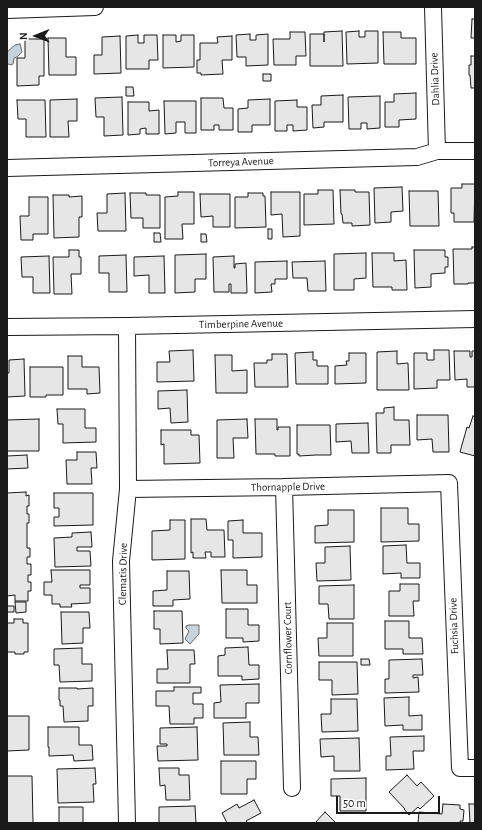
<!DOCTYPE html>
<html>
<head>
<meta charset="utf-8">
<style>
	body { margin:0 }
	#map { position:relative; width:482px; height:830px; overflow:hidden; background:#fff; font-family:"Alegreya Sans",sans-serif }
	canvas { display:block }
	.frame { position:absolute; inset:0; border:8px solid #1a1a1a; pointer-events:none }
	.north { position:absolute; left:16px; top:16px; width:40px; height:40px; -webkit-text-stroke:3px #fff; paint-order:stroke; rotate:269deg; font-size:11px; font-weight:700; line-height:16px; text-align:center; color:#1a1a1a }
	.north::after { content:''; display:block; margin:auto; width:14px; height:18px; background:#1a1a1a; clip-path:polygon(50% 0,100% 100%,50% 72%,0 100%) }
	.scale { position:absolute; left:336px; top:796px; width:104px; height:18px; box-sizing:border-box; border:2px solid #1a1a1a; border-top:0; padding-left:5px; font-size:12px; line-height:14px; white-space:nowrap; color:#1a1a1a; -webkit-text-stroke:3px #fff; paint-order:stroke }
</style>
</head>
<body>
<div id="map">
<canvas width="482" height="830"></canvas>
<div class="frame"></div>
<div class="north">N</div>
<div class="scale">50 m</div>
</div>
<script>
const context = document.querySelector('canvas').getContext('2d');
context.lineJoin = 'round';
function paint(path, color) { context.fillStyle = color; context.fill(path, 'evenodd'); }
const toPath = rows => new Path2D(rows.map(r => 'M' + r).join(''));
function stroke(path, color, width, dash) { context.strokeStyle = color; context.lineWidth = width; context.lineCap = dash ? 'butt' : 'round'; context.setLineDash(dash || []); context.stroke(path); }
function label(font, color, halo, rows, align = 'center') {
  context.font = font + ' "Alegreya Sans",sans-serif'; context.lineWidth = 3; context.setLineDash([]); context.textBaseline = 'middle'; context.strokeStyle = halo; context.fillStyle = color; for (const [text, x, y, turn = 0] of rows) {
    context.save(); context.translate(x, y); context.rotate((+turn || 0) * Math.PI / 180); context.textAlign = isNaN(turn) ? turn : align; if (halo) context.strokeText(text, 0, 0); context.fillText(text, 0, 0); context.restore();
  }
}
const water = toPath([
	[20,44,22,52,17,57,14,58,13,64,11,65,8,64,7,62,7,52,15,45,20,44],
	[189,625,199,625,199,634,190,644,185,639,189,631,186,628,186,626,189,625]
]);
const building = toPath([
	[472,19,475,19,475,38,471,38,472,19],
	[342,31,343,66,310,66,310,34,324,34,324,42,324,32,342,31],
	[359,31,359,37,365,37,365,31,378,31,378,63,347,64,346,32,359,31],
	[290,32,305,32,306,56,296,56,296,65,274,65,273,39,290,39,290,32],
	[383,32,401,32,401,38,416,38,416,64,384,64,383,32],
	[250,34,250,40,256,40,256,35,268,34,268,65,246,66,246,57,237,57,236,35,250,34],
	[138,35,138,43,144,43,144,35,157,35,158,60,149,60,149,69,126,69,126,36,138,35],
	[163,35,176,35,176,42,181,41,181,35,194,35,194,67,163,68,163,35],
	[120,36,121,73,94,74,94,55,102,55,102,37,120,36],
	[232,36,232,60,222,60,223,74,201,75,201,73,197,73,197,60,200,60,200,43,218,43,217,37,232,36],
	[48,38,66,38,66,57,76,57,76,75,49,75,48,38],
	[25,39,44,39,44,76,39,76,39,85,17,86,17,58,25,58,25,39],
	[471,56,475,56,475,88,471,88,470,75,469,75,469,65,471,65,471,56],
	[263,74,271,74,271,81,263,81,263,74],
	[126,87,133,87,134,96,126,96,126,87],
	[416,93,416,119,399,120,399,127,385,127,385,102,394,102,394,94,416,93],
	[343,95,343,122,324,122,324,127,313,128,312,105,321,105,321,96,343,95],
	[380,96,380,128,367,129,367,123,361,123,361,129,349,129,348,97,380,96],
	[122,97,123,135,104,136,104,117,96,117,95,98,122,97],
	[201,98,223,98,224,108,233,108,233,130,219,130,219,125,214,125,214,130,201,130,201,98],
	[77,99,77,121,68,121,69,137,50,137,50,100,77,99],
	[270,99,270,125,252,125,252,132,238,132,238,109,248,108,248,100,270,99],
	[17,100,45,100,46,137,26,137,26,119,18,119,17,100],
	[297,100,297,107,307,107,307,130,293,131,293,125,287,125,287,131,275,131,275,101,297,100],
	[164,101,196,101,196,133,185,133,185,122,176,122,176,133,165,134,164,101],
	[128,102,149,102,149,111,159,110,159,134,146,134,146,128,140,129,140,134,128,135,128,102],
	[462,184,475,184,474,222,454,222,454,213,451,213,451,188,462,188,462,184],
	[402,187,403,211,391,212,391,222,375,223,374,188,402,187],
	[318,190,333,190,334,224,304,225,304,194,318,194,318,190],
	[340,190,355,190,355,192,369,192,370,225,352,226,352,223,343,223,342,214,341,214,340,190],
	[409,191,438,191,439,226,410,226,409,191],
	[178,192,194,192,194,224,182,224,183,239,165,239,165,197,178,196,178,192],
	[271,192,300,192,300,236,283,237,282,214,271,215,271,192],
	[125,193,126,231,98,231,97,213,107,213,107,194,125,193],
	[130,193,146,193,146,195,160,195,160,228,143,228,143,218,131,218,130,193],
	[248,193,263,193,263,196,265,196,266,227,235,228,235,197,248,197,248,193],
	[200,194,230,194,230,227,213,227,213,216,201,217,200,194],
	[53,195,69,195,69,197,82,196,82,217,79,217,79,237,54,238,53,195],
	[29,197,48,197,48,234,33,234,33,240,21,240,20,216,29,216,29,197],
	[268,229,272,229,272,239,268,239,268,229],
	[154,233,160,233,161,242,154,242,154,233],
	[201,234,206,234,207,242,201,242,201,234],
	[472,247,475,247,475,283,468,283,468,284,454,284,453,249,472,249,472,247],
	[69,250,79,250,79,257,81,257,81,274,71,274,72,294,54,294,53,257,69,257,69,250],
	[414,250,445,250,445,257,448,257,448,267,445,267,445,273,431,274,431,287,415,288,414,250],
	[366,253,366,278,354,279,354,290,334,290,334,254,366,253],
	[372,253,394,253,394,261,406,260,407,290,392,290,392,287,373,287,372,253],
	[206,254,206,279,195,279,195,292,175,293,175,255,206,254],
	[126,255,127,292,109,292,109,273,99,273,99,256,126,255],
	[49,256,50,293,33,293,33,277,22,277,21,257,49,256],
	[164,256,165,293,149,293,149,275,134,276,134,257,164,256],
	[234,256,234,268,235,268,235,264,246,263,247,293,231,293,231,284,229,284,229,292,214,292,213,257,234,256],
	[287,261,287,279,275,279,275,284,271,284,272,292,255,293,255,262,287,261],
	[325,261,326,291,308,291,307,278,293,278,292,262,325,261],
	[193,350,194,381,157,382,157,362,170,362,169,351,193,350],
	[434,350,449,350,450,380,437,380,437,388,414,389,414,353,427,353,427,360,434,360,434,350],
	[397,351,397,364,408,363,409,390,377,390,377,352,397,351],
	[454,351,470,351,470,357,472,357,472,351,475,351,475,387,467,387,467,379,455,380,454,351],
	[313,352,313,360,317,360,317,366,328,366,328,384,296,384,295,353,313,352],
	[349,353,366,353,366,383,335,384,335,366,347,365,346,361,349,361,349,353],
	[272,354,287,354,288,387,255,387,254,363,267,363,267,360,272,360,272,354],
	[215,355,232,355,232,371,247,370,247,393,216,393,215,355],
	[68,356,82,356,82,367,99,367,100,393,87,394,87,389,68,389,68,356],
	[24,359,25,396,7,397,7,373,9,373,9,360,24,359],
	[30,367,63,367,63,395,46,395,46,397,30,397,30,367],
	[187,390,188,422,171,423,170,408,158,409,158,391,187,390],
	[394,407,394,420,409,420,410,445,391,445,391,453,377,453,376,413,384,413,384,408,394,407],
	[57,409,85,409,85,428,96,428,96,442,63,443,63,424,58,424,57,409],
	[417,415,448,415,449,452,433,452,432,439,417,440,417,415],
	[473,416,475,417,475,456,460,452,467,427,469,428,473,416],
	[39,419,39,451,7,451,7,420,39,419],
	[247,419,248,438,233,438,234,458,217,458,217,420,247,419],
	[255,419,277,419,277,430,278,430,278,427,290,427,290,456,275,456,275,454,256,454,255,419],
	[368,423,369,453,352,453,351,441,336,442,336,424,368,423],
	[297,425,330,425,331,455,316,455,299,456,299,454,297,454,297,425],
	[161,430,191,430,191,435,199,435,200,463,164,464,164,444,161,445,161,430],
	[77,452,96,452,97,468,91,468,92,484,67,484,66,460,77,460,77,452],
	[27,455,28,468,7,469,7,456,27,455],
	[26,492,26,496,29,495,29,506,27,506,27,514,29,514,29,523,27,523,27,548,30,548,30,557,27,557,27,564,31,564,31,575,28,575,28,582,31,582,31,591,28,591,28,601,15,601,15,595,7,596,7,493,26,492],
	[54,493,93,493,93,525,54,526,54,517,59,517,59,508,54,508,54,493],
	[381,508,408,508,408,524,419,524,419,541,381,542,381,508],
	[328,510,354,510,354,542,315,543,315,526,328,525,328,510],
	[191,519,206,519,207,530,224,530,225,557,211,557,211,552,205,552,206,558,193,558,193,552,191,553,191,519],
	[170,520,185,520,185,559,152,560,152,531,170,530,170,520],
	[243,520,243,533,262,533,262,557,233,558,233,540,228,540,228,521,243,520],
	[91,532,92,547,77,547,77,551,90,551,91,566,55,567,54,538,72,537,72,533,91,532],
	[406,545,407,563,420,563,420,578,401,578,401,573,383,574,383,546,406,545],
	[350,546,351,580,317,581,316,563,325,563,325,547,350,546],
	[51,570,90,570,90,585,80,585,80,588,90,588,90,603,71,604,72,607,60,607,60,604,52,604,52,595,44,595,44,582,52,582,51,570],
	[221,570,247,570,247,585,257,585,257,603,222,603,221,570],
	[167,571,189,571,190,599,173,600,173,606,153,606,153,591,167,590,167,571],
	[400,584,419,584,419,601,413,601,414,616,389,616,389,591,400,591,400,584],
	[354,585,354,619,329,619,328,604,319,604,319,586,354,585],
	[15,602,26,602,26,612,16,613,15,602],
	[7,606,14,606,14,612,7,612,7,606],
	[226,609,248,609,248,625,259,625,259,641,243,642,243,638,226,638,226,609],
	[154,611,182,611,183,643,160,644,160,629,154,629,154,611],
	[61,612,89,612,90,628,83,628,83,643,62,644,61,612],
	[14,619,23,619,23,623,28,623,28,652,24,652,24,654,15,654,15,652,7,652,7,623,14,623,14,619],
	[385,621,409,621,409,638,422,638,423,654,403,654,403,649,385,649,385,621],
	[327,623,353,623,353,656,319,656,318,638,327,638,327,623],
	[248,647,249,665,259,665,259,679,242,680,242,676,218,676,218,656,225,655,225,648,248,647],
	[82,648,82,664,92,664,92,681,60,682,59,665,54,665,54,649,82,648],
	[167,650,194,650,195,664,190,664,190,683,157,683,157,669,168,669,167,650],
	[361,659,369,659,370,665,361,665,361,659],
	[422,659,423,675,413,675,413,678,418,677,419,692,385,693,385,679,389,679,389,660,422,659],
	[319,662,357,662,358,694,332,695,332,680,319,680,319,662],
	[259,684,259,703,246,703,246,718,214,718,214,703,221,702,220,685,259,684],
	[174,687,201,687,201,693,193,693,193,704,203,704,203,718,194,718,194,724,170,724,169,706,156,706,156,691,174,691,174,687],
	[59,688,77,688,77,689,93,688,93,706,88,706,88,721,64,722,63,706,60,706,60,700,59,700,59,688],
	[409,697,409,716,422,715,422,730,403,730,403,725,385,726,384,698,409,697],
	[331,699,357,699,358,731,322,732,321,714,331,714,331,699],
	[7,716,29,716,29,750,7,751,7,716],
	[250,722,250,737,258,737,259,755,224,755,223,723,250,722],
	[48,727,79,727,79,745,92,745,93,760,74,761,73,755,49,756,49,747,48,747,48,727],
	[197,727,198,760,158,761,157,746,167,746,167,744,160,744,160,728,197,727],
	[424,736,424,751,413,751,414,769,386,770,386,756,391,756,390,737,424,736],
	[359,738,360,771,334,771,334,756,321,757,320,739,359,738],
	[221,761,256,761,256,779,247,779,247,794,221,794,221,761],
	[95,768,96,784,93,784,94,802,58,803,57,769,95,768],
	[159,768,179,768,179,775,189,775,190,800,166,800,165,785,160,786,159,768],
	[407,775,417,786,421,782,434,796,420,809,418,807,409,815,404,809,405,809,389,792,407,775],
	[7,776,32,776,33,823,7,823,7,776],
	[366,778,366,811,340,811,340,796,331,796,331,779,366,778],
	[254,800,261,813,246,821,248,823,227,823,222,813,237,804,239,808,254,800],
	[443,804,460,805,460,809,464,810,463,821,460,821,460,823,418,823,419,812,442,814,443,804],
	[469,804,475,804,475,823,470,823,469,804],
	[195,806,196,823,159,823,159,807,195,806],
	[59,807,83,807,83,823,59,823,59,807],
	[325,812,336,823,315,823,325,812]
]);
const minor = toPath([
	[433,7,437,151],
	[7,10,95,7],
	[7,168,417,157,437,151,475,151],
	[127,326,128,489,121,561,127,823],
	[7,327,127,326,475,319],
	[284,487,292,788],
	[128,489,284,487,449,483,460,768,475,768]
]);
const streetNames = [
	["Dahlia Drive",435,79,-92],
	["Torreya Avenue",241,162,-2],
	["Timberpine Avenue",241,324,-1],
	["Thornapple Drive",288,487,-1],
	["Clematis Drive",123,574,-89],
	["Fuchsia Drive",454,626,-92],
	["Cornflower Court",288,638,-91]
];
paint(water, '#c6d2dc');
stroke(water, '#6a6a6a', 1);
paint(building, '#e6e6e6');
stroke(building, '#1a1a1a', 1);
stroke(minor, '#1a1a1a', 18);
stroke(minor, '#fff', 16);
label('11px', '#1a1a1a', '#fff', streetNames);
</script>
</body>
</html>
